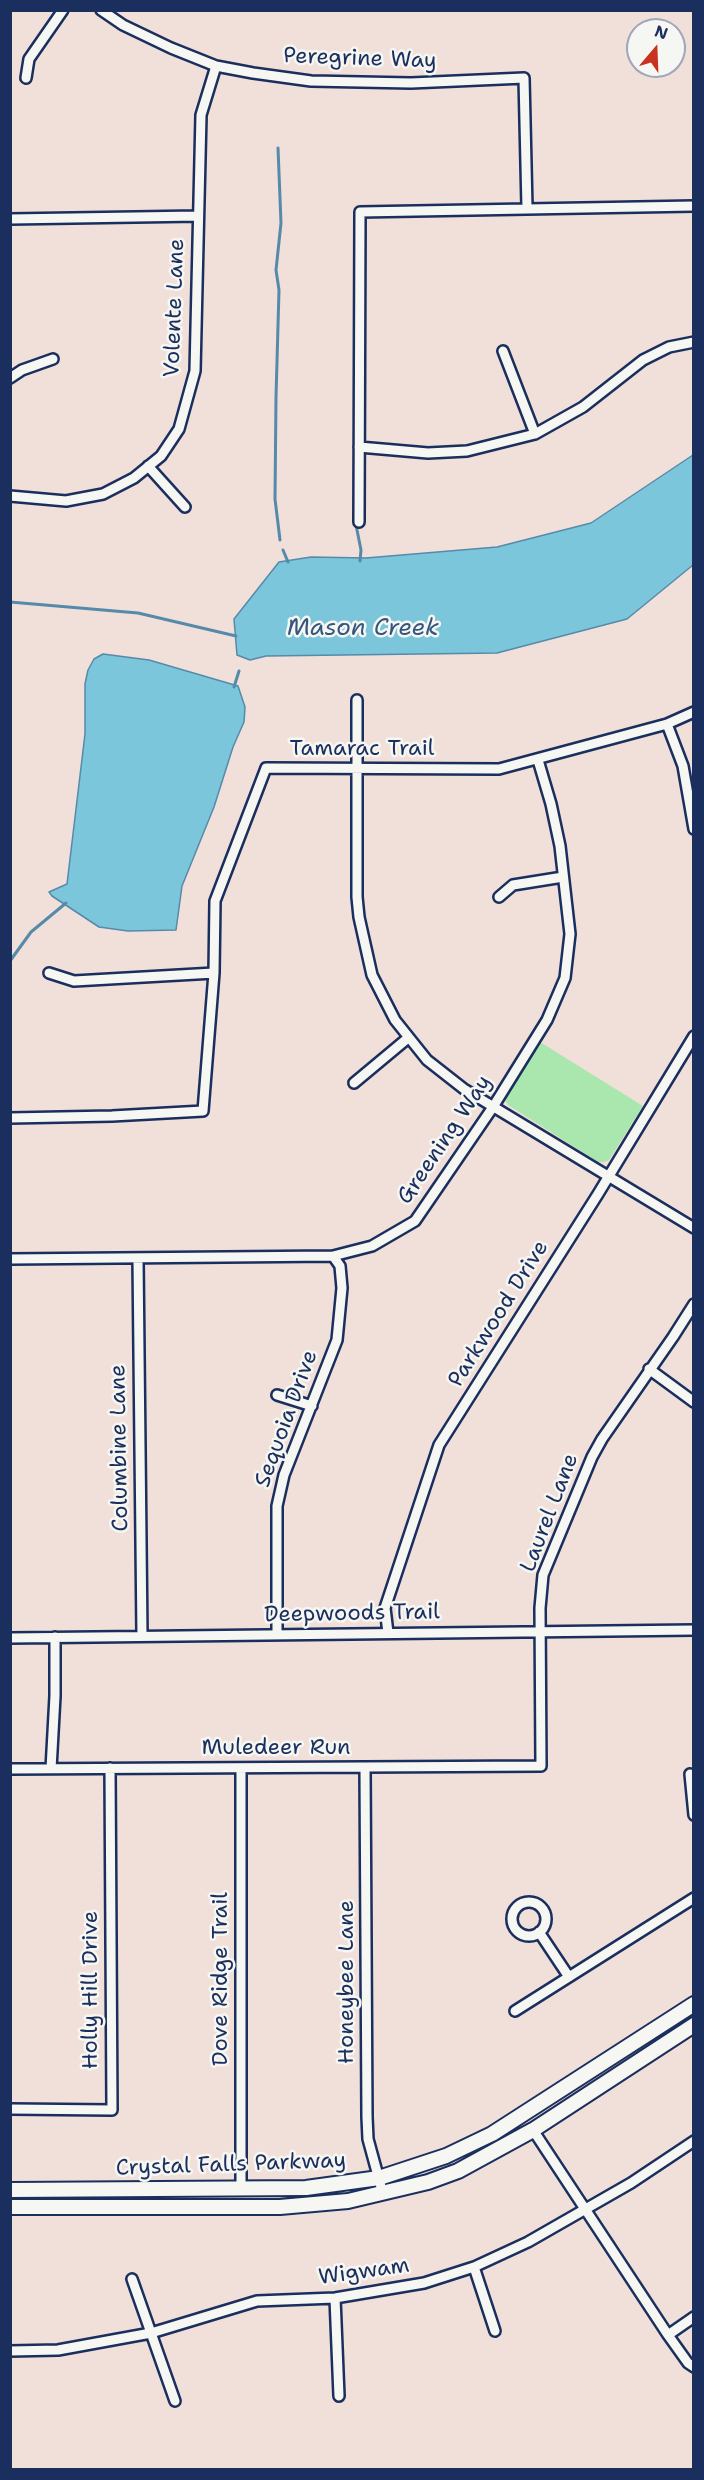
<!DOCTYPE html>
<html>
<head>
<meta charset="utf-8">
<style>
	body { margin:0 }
	#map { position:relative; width:704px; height:2480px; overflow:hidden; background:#f1dfd9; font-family:"Shantell Sans",sans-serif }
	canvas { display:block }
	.frame { position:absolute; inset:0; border:12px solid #1b2f5e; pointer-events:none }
	.north { position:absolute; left:626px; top:18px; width:60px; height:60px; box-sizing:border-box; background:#f6f6f2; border:2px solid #9ea6b7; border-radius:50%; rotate:19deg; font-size:16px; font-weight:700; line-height:24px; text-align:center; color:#1b2f5e }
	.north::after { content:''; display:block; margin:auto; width:21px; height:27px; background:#c8321e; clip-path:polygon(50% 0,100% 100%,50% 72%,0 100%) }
</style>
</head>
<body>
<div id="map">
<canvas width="704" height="2480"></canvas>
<div class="frame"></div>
<div class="north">N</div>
</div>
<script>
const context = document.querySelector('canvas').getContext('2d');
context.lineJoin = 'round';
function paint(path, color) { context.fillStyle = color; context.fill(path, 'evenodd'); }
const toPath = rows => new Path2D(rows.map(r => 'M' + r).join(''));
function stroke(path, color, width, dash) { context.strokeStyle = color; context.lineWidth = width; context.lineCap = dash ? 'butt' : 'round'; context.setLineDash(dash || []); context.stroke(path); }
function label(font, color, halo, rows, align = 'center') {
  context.font = font + ' "Shantell Sans",sans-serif'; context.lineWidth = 5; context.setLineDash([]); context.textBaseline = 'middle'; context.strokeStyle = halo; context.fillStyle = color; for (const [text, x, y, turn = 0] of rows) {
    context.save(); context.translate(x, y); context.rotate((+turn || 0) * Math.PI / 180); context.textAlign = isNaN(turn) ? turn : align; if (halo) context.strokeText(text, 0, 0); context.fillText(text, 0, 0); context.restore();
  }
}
const green = toPath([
	[540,1042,643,1106,609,1160,604,1162,598,1162,508,1105,505,1100,507,1094]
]);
const water = toPath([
	[693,455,693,565,627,619,497,653,266,656,250,660,237,655,234,619,279,562,311,557,366,558,497,547,591,523,693,455],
	[103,654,149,660,238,686,245,707,244,722,233,747,214,807,182,886,176,930,128,931,99,927,52,896,49,892,67,884,85,734,85,684,88,670,94,659,103,654]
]);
const stream = toPath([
	[278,148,281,223,276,270,279,290,276,397,275,499,280,540],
	[356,525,361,550,360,561],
	[283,550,288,562],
	[10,602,138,613,236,636],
	[234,687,239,671],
	[10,961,31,932,66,903]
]);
const minor = toPath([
	[101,10,123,25,171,48,216,66,253,73,311,81,411,83,524,78,527,208],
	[26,78,29,59,63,10],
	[10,219,198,216],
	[503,351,535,434],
	[10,378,22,370,53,359],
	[359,447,428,453,467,451,535,434,583,407,643,360,669,347,694,342],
	[148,466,185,507],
	[10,496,66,501,103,494,134,478,161,456,179,429,195,371,201,115,216,66],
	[359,522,360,212,694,206],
	[357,700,357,897,359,917,372,975,395,1020,427,1060,464,1089,694,1228],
	[667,724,683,766,694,829],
	[499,897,513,885,563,877],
	[49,973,74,981,214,973],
	[354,1083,408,1038],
	[10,1118,112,1116,203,1111,214,973,215,901,266,768,499,769,667,724,694,712],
	[10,1259,333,1256,372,1246,415,1221,493,1107,547,1020,565,978,570,934,560,846,551,804,538,760],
	[138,1259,142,1636],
	[649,1369,694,1402],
	[277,1395,312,1406],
	[388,1633,385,1608,439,1445,598,1194,694,1036],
	[277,1634,277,1506,284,1475,337,1340,342,1288,340,1266,333,1256],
	[10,1638,694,1630],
	[365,1767,367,2117,368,2139,383,2194],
	[241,1768,241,2190],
	[10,1769,541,1766,540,1608,543,1575,592,1457,602,1439,673,1337,694,1304],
	[51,1769,55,1696,55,1637],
	[690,1774,694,1815],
	'512 1919a17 17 0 1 1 34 0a17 17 0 1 1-34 0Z',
	[539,1932,569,1977],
	[515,2011,694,1898],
	[10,2109,112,2110,110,1768],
	[533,2130,668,2335,688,2363,694,2367],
	[474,2267,495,2331],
	[132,2279,175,2401],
	[335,2298,339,2396],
	[668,2335,694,2317],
	[10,2351,58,2350,151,2333,257,2301,335,2298,424,2283,474,2267,528,2242,631,2183,694,2141]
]);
const secondary = toPath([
	[10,2190,306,2188,379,2178,446,2156,492,2134,694,2004],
	[10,2207,280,2207,348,2201,428,2182,458,2171,533,2130,694,2025]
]);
const streetNames = [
	["Peregrine Way",360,59,2],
	["Volente Lane",175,308,-88],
	["Tamarac Trail",362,749],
	["Greening Way",445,1140,-56],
	["Parkwood Drive",499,1314,-58],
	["Sequoia Drive",287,1419,-70],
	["Columbine Lane",120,1448,-91],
	["Laurel Lane",550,1513,-69],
	["Deepwoods Trail",352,1614,-1],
	["Muledeer Run",276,1748],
	["Dove Ridge Trail",221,1979,-90],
	["Honeybee Lane",347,1982,-90],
	["Holly Hill Drive",91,1990,-90],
	["Crystal Falls Parkway",231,2165,-2],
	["Wigwam",364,2272,-8]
];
const waterNames = [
	["Mason Creek",363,629]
];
paint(green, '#a9e7af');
paint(water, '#7cc6dc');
stroke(water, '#558aaa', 1.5);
stroke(stream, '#558aaa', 3);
stroke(minor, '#1b2f5e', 14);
stroke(secondary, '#1b2f5e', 18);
stroke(minor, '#f6f6f2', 9);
stroke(secondary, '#f6f6f2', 14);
label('22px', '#1b2f5e', '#f6f6f2', streetNames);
label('italic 24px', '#33557e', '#f6f6f2', waterNames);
</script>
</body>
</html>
